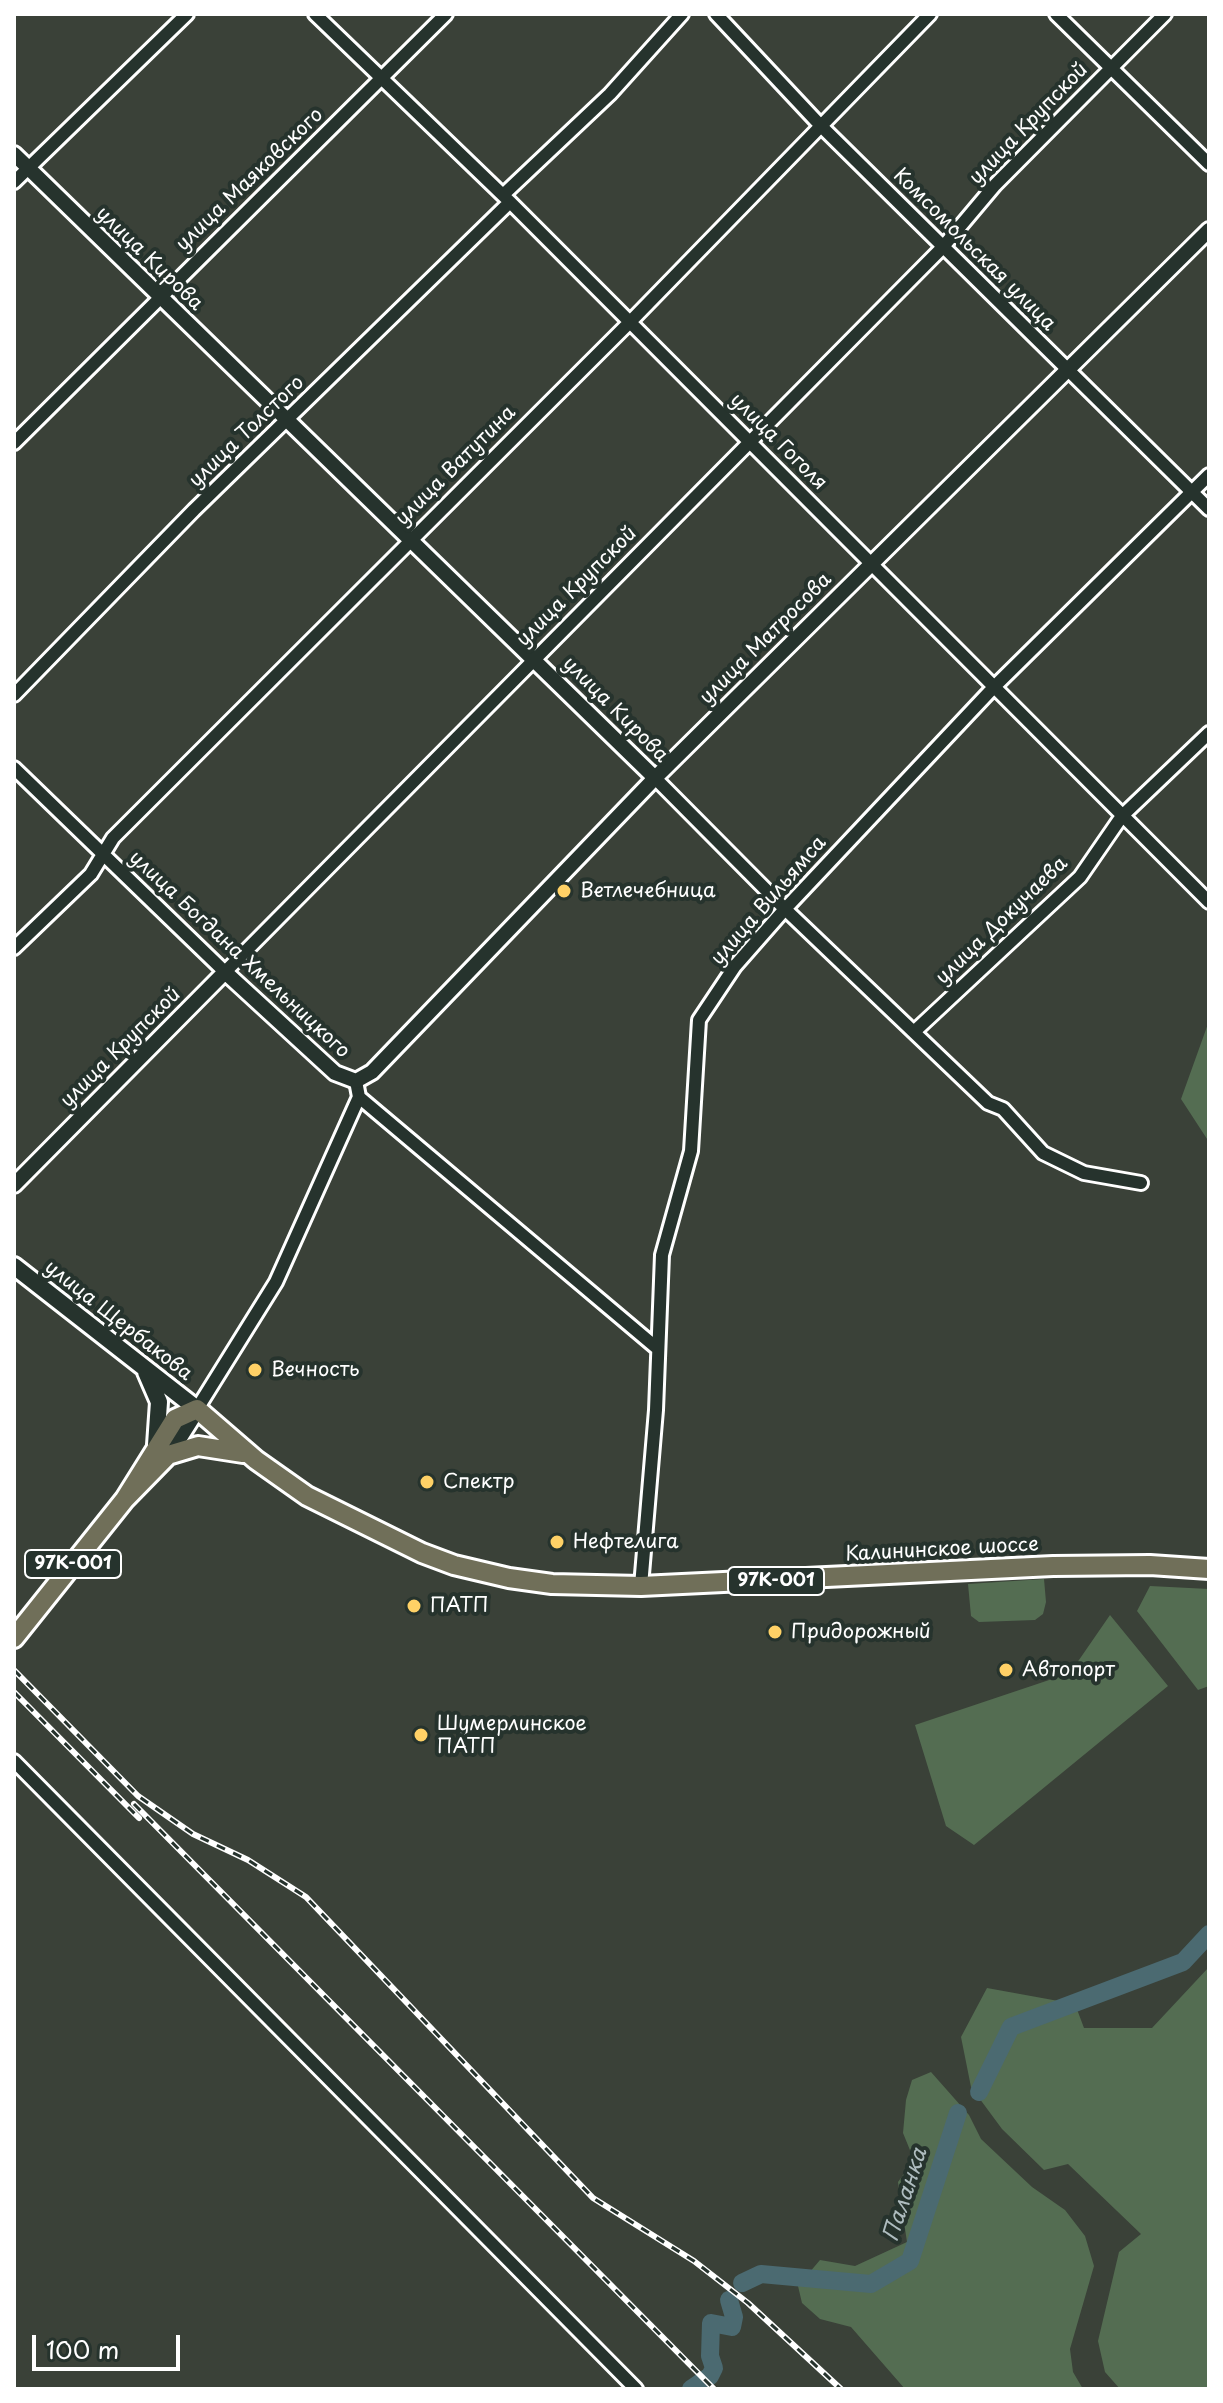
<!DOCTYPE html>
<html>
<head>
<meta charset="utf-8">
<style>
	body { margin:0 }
	#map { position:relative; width:1223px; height:2403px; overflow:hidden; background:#3a4138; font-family:"Playpen Sans",sans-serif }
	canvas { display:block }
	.frame { position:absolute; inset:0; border:16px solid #fff; pointer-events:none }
	.scale { position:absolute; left:32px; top:2335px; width:148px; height:36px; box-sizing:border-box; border:4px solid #fff; border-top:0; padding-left:10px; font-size:24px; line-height:28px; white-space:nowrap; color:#fff; -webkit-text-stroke:6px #26332d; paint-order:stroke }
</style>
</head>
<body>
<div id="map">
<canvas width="1223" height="2403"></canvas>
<div class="frame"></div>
<div class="scale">100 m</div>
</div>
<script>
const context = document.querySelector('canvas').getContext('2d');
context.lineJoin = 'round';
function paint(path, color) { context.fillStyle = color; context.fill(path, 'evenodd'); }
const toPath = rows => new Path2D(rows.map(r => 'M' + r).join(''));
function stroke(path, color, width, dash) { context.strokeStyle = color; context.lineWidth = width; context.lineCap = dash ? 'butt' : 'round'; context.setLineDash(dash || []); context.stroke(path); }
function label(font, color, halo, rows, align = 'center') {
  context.font = font + ' "Playpen Sans",sans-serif'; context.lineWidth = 8; context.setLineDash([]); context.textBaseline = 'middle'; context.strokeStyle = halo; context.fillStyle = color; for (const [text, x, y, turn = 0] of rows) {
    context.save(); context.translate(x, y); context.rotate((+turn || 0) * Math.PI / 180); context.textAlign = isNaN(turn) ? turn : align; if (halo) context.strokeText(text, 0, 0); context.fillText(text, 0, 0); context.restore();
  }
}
const green = toPath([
	[1209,1021,1209,1142,1181,1099],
	[1044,1579,1046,1602,1043,1614,1035,1620,979,1622,971,1616,968,1584],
	[1150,1586,1209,1589,1209,1686,1198,1690,1137,1611],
	[1110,1615,1168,1686,974,1845,946,1826,915,1725,1070,1673],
	[1209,1967,1209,2389,1120,2389,1105,2372,1098,2341,1119,2252,1141,2234,1068,2164,1044,2170,1002,2129,971,2087,961,2037,987,1988,1075,2004,1084,2028,1152,2028],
	[931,2072,969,2115,981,2139,1032,2187,1065,2210,1085,2236,1094,2266,1070,2349,1073,2372,1083,2389,905,2389,851,2327,820,2319,802,2303,798,2286,820,2260,855,2266,907,2242,898,2182,914,2160,903,2133,906,2100,912,2080]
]);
const river = toPath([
	[979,2092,1011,2027,1183,1962,1209,1934],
	[742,2283,761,2274,871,2284,910,2261,958,2113],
	[691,2389,710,2376,714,2368,710,2356,711,2323,732,2327,734,2317,729,2300]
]);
const minor = toPath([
	[315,14,510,202,1209,902],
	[716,14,820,125,1209,509],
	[1056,14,1209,164],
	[14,182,187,14],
	[503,195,610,94,682,14],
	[14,443,446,14],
	[14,695,194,510,510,202],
	[14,768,225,972,942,248,995,185,1165,14],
	[655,778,785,909,988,1103,1003,1109,1043,1153,1084,1173,1141,1183],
	[14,948,91,874,113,838,630,322,930,14],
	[916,1030,1080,877,1122,816,1209,733],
	[356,1081,359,1097,658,1349],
	[197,1409,276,1282,359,1097],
	[641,1586,656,1410,662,1255,691,1151,699,1020,735,966,785,909,994,687,1209,475],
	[14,1761,636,2389]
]);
const tertiary = toPath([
	[14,154,655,778],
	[14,1185,225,972,335,1073,356,1081,372,1072,655,778,1209,230]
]);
const secondary = toPath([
	[14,1266,197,1409,168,1455],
	[146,1372,159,1402,156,1445]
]);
const primary = toPath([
	[125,1499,175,1419,197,1409,256,1460,307,1496,422,1553,454,1565,509,1578,552,1584,641,1586,1053,1566,1150,1565,1209,1569],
	[14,1638,125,1499,168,1455,198,1446,243,1453]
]);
const rail = toPath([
	[14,1670,138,1796,193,1834,248,1860,306,1897,593,2198,694,2261,748,2303,841,2389],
	[14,1692,139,1818],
	[134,1804,714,2389]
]);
const markers = [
	[564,891,8,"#ffd166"],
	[255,1370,8,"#ffd166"],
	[427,1482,8,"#ffd166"],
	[557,1542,8,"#ffd166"],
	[414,1606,8,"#ffd166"],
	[775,1632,8,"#ffd166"],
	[1006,1670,8,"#ffd166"],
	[421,1735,8,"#ffd166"]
];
const shields = [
	[73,1564,96],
	[776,1581,96]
];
const shieldNames = [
	["97К-001",73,1564],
	["97К-001",776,1581]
];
const streetNames = [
	["улица Крупской",1029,124,-46],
	["улица Маяковского",250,180,-44],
	["Комсомольская улица",974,250,45],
	["улица Кирова",149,259,44],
	["улица Толстого",247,432,-44],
	["улица Гоголя",778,442,45],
	["улица Ватутина",456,466,-45],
	["улица Крупской",577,587,-45],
	["улица Матросова",766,639,-45],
	["улица Кирова",615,710,45],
	["улица Вильямса",769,901,-49],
	["улица Докучаева",1002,921,-44],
	["улица Богдана Хмельницкого",239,955,43],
	["улица Крупской",121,1048,-45],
	["улица Щербакова",118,1321,38],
	["Калининское шоссе",942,1550,-3]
];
const poiNames = [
	["Ветлечебница",580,891],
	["Вечность",271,1370],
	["Спектр",443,1482],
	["Нефтелига",573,1542],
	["ПАТП",430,1606],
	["Придорожный",791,1632],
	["Автопорт",1022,1670],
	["Шумерлинское",437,1724],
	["ПАТП",437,1747]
];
const waterNames = [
	["Паланка",906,2195,-72]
];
paint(green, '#546d52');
stroke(river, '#4b6a71', 18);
stroke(minor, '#fff', 18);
stroke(tertiary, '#fff', 20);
stroke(secondary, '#fff', 22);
stroke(primary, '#fff', 24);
stroke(minor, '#26332d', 12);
stroke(tertiary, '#26332d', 14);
stroke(secondary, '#26332d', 16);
stroke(primary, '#706f59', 18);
stroke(rail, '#fff', 6);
stroke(rail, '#26332d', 3, [9]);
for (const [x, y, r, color] of markers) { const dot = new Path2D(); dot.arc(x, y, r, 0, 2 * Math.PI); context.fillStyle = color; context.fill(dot); stroke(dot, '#26332d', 3); }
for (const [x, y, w] of shields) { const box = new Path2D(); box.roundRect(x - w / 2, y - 14, w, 28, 6); context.fillStyle = '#26332d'; context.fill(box); stroke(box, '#fff', 2); }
label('bold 18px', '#fff', null, shieldNames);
label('20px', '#fff', '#26332d', streetNames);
label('20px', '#fff', '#26332d', poiNames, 'left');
label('italic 22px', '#aebcbf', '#26332d', waterNames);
</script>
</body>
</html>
